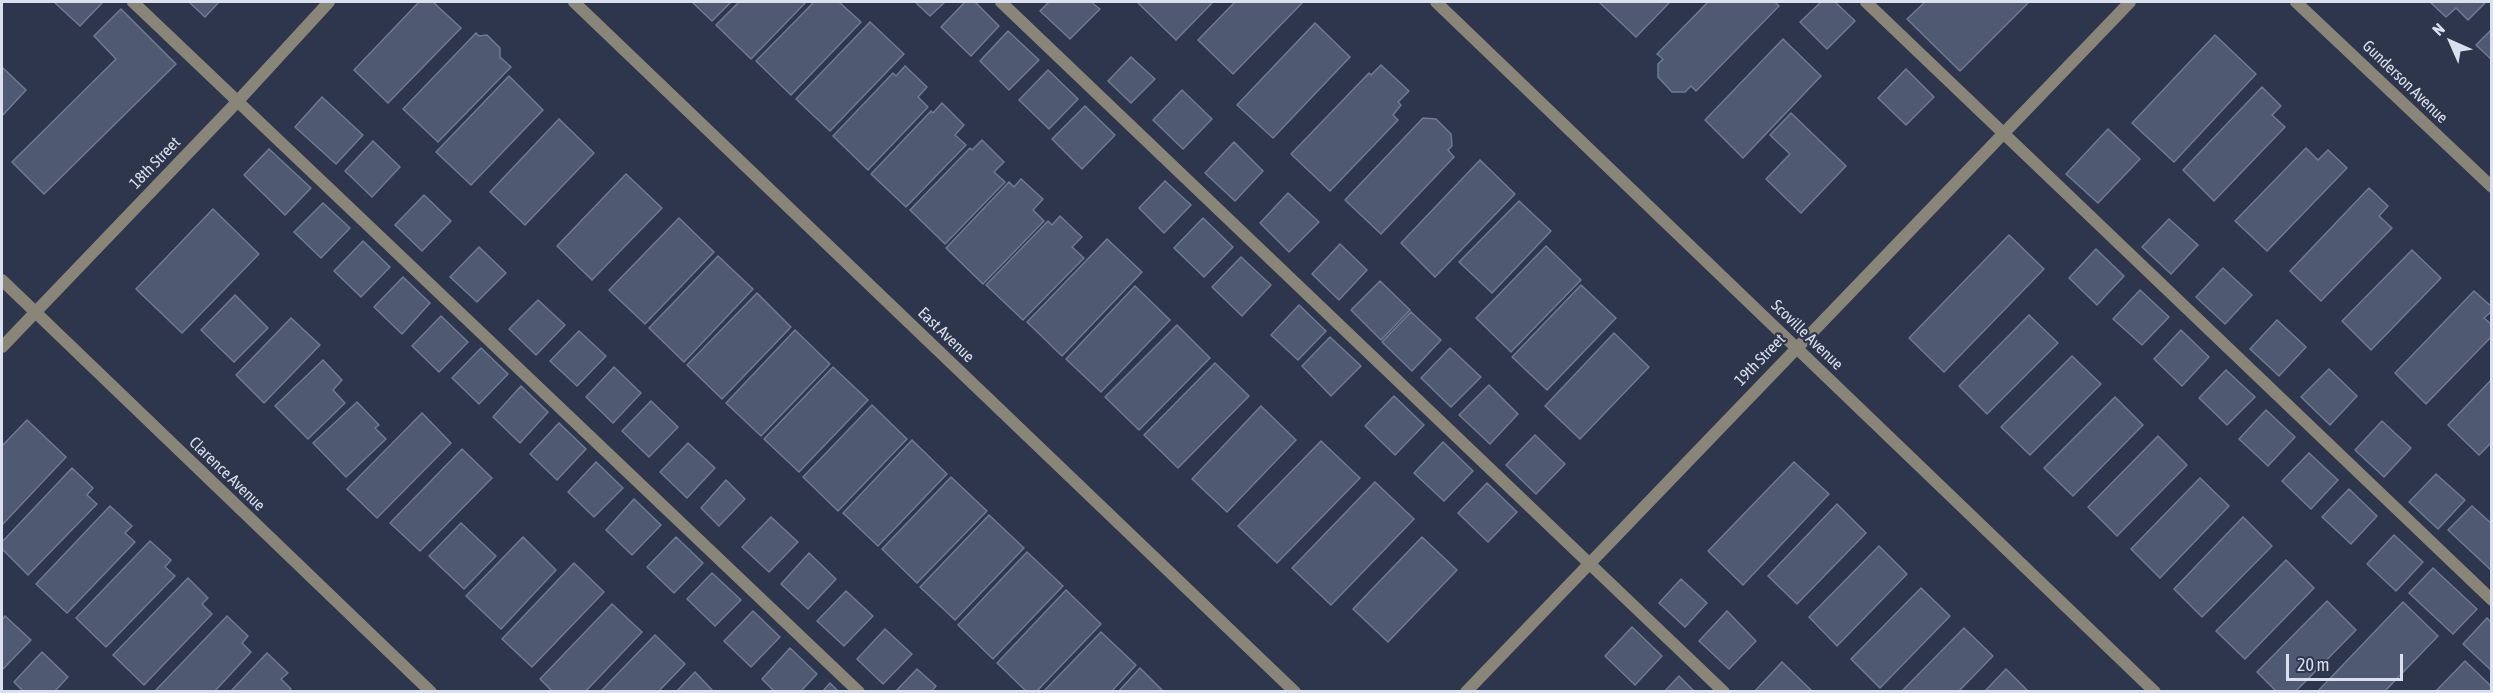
<!DOCTYPE html>
<html>
<head>
<meta charset="utf-8">
<style>
	body { margin:0 }
	#map { position:relative; width:2493px; height:693px; overflow:hidden; background:#2d364c; font-family:"Asap Condensed",sans-serif }
	canvas { display:block }
	.frame { position:absolute; inset:0; border:3px solid #dae0ee; pointer-events:none }
	.north { position:absolute; left:2421px; top:12px; width:60px; height:60px; -webkit-text-stroke:4px #2d364c; paint-order:stroke; rotate:315deg; font-size:16px; font-weight:700; line-height:24px; text-align:center; color:#dae0ee }
	.north::after { content:''; display:block; margin:auto; width:21px; height:27px; background:#dae0ee; clip-path:polygon(50% 0,100% 100%,50% 72%,0 100%) }
	.scale { position:absolute; left:2286px; top:654px; width:117px; height:27px; box-sizing:border-box; border:3px solid #dae0ee; border-top:0; padding-left:8px; font-size:18px; line-height:21px; white-space:nowrap; color:#dae0ee; -webkit-text-stroke:4px #2d364c; paint-order:stroke }
</style>
</head>
<body>
<div id="map">
<canvas width="2493" height="693"></canvas>
<div class="frame"></div>
<div class="north">N</div>
<div class="scale">20 m</div>
</div>
<script>
const context = document.querySelector('canvas').getContext('2d');
context.lineJoin = 'round';
function paint(path, color) { context.fillStyle = color; context.fill(path, 'evenodd'); }
const toPath = rows => new Path2D(rows.map(r => 'M' + r).join(''));
function stroke(path, color, width, dash) { context.strokeStyle = color; context.lineWidth = width; context.lineCap = dash ? 'butt' : 'round'; context.setLineDash(dash || []); context.stroke(path); }
function label(font, color, halo, rows, align = 'center') {
  context.font = font + ' "Asap Condensed",sans-serif'; context.lineWidth = 4.5; context.setLineDash([]); context.textBaseline = 'middle'; context.strokeStyle = halo; context.fillStyle = color; for (const [text, x, y, turn = 0] of rows) {
    context.save(); context.translate(x, y); context.rotate((+turn || 0) * Math.PI / 180); context.textAlign = isNaN(turn) ? turn : align; if (halo) context.strokeText(text, 0, 0); context.fillText(text, 0, 0); context.restore();
  }
}
const building = toPath([
	[54,2,103,2,80,26,54,2],
	[189,2,219,2,205,17,189,2],
	[419,2,433,2,461,28,388,103,354,70,419,2],
	[692,2,731,2,712,21,692,2],
	[739,2,806,2,751,59,716,25,739,2],
	[814,2,839,2,861,22,791,95,756,61,814,2],
	[915,2,945,2,930,16,915,2],
	[965,2,975,2,999,26,971,56,941,27,965,2],
	[1049,2,1091,2,1100,9,1070,39,1040,11,1049,2],
	[1137,2,1213,2,1176,40,1137,2],
	[1235,2,1303,2,1233,74,1198,40,1235,2],
	[1599,2,1670,2,1636,37,1599,2],
	[1708,2,1775,2,1779,6,1696,91,1691,86,1685,92,1672,92,1658,77,1658,64,1663,59,1657,54,1708,2],
	[1821,2,1835,2,1855,21,1827,49,1800,22,1821,2],
	[1925,2,2029,2,1960,71,1907,19,1925,2],
	[2430,2,2486,2,2468,20,2456,8,2446,17,2430,2],
	[121,9,176,64,44,194,12,162,116,59,94,36,121,9],
	[870,22,904,54,830,131,796,99,870,22],
	[1315,23,1350,57,1273,138,1237,105,1315,23],
	[2492,29,2492,60,2476,45,2492,29],
	[1008,31,1039,60,1009,90,980,61,1008,31],
	[476,33,479,36,487,35,500,48,500,57,511,67,438,142,403,109,476,33],
	[2215,35,2256,74,2174,162,2132,123,2215,35],
	[1783,39,1821,76,1743,158,1705,120,1783,39],
	[1131,57,1155,79,1131,103,1108,81,1131,57],
	[1381,65,1409,91,1398,102,1401,105,1393,115,1398,120,1330,191,1291,154,1369,73,1371,75,1381,65],
	[905,66,927,87,918,97,928,107,868,170,833,136,893,73,896,76,905,66],
	[2,67,26,90,2,116,2,67],
	[1906,69,1934,97,1906,125,1878,98,1906,69],
	[1048,70,1078,99,1049,129,1019,100,1048,70],
	[509,76,543,110,471,185,436,152,509,76],
	[2262,87,2281,106,2272,115,2285,127,2214,201,2183,170,2262,87],
	[1182,90,1212,119,1183,149,1153,120,1182,90],
	[322,97,363,135,336,164,295,127,322,97],
	[942,103,964,125,955,135,966,145,906,207,871,174,931,111,933,113,942,103],
	[1085,106,1115,135,1082,169,1052,139,1085,106],
	[1791,113,1846,166,1801,213,1766,179,1790,154,1770,135,1791,113],
	[1423,118,1436,119,1451,134,1452,146,1448,150,1454,157,1381,234,1345,200,1423,118],
	[559,119,594,153,525,225,490,192,559,119],
	[2108,129,2140,159,2098,203,2066,174,2108,129],
	[982,140,1004,162,994,172,1005,182,945,244,910,210,970,148,972,150,982,140],
	[373,141,400,167,372,197,345,171,373,141],
	[1234,142,1263,171,1235,201,1205,173,1234,142],
	[2306,148,2318,160,2328,150,2347,168,2267,251,2235,221,2306,148],
	[269,149,311,188,285,215,244,175,269,149],
	[1480,160,1515,194,1435,277,1401,243,1480,160],
	[626,174,662,208,592,280,557,246,626,174],
	[1021,179,1043,199,1033,210,1044,221,983,284,946,248,1009,182,1014,187,1021,179],
	[1165,181,1191,205,1164,233,1139,208,1165,181],
	[2369,188,2388,206,2379,216,2392,228,2321,301,2290,271,2369,188],
	[1288,193,1319,222,1289,252,1260,223,1288,193],
	[424,195,451,221,422,251,395,225,424,195],
	[1519,201,1551,231,1492,293,1459,262,1519,201],
	[323,203,350,228,321,258,294,232,323,203],
	[213,209,259,254,182,333,136,289,213,209],
	[1060,216,1082,237,1072,247,1084,258,1023,320,986,285,1048,221,1052,225,1060,216],
	[679,218,714,252,645,324,609,290,679,218],
	[1203,218,1233,247,1204,277,1174,248,1203,218],
	[2169,219,2198,245,2171,274,2142,247,2169,219],
	[2009,235,2044,269,1944,372,1909,338,2009,235],
	[1107,239,1142,272,1062,356,1027,322,1107,239],
	[363,241,390,267,361,297,334,271,363,241],
	[1340,244,1367,270,1339,300,1312,274,1340,244],
	[1546,246,1581,280,1511,352,1476,318,1546,246],
	[479,247,506,273,477,302,450,277,479,247],
	[2096,249,2124,276,2097,305,2069,278,2096,249],
	[2412,250,2441,278,2371,350,2342,321,2412,250],
	[718,256,753,289,684,362,649,328,718,256],
	[1241,257,1271,285,1242,316,1212,287,1241,257],
	[2223,268,2252,295,2225,324,2196,297,2223,268],
	[403,277,430,303,402,334,374,307,403,277],
	[1380,281,1410,310,1381,340,1351,310,1380,281],
	[1581,285,1616,318,1547,390,1512,357,1581,285],
	[1135,286,1170,320,1101,392,1066,359,1135,286],
	[2140,290,2169,317,2142,345,2113,319,2140,290],
	[2474,291,2492,307,2492,311,2484,318,2492,325,2492,336,2426,404,2395,373,2474,291],
	[757,293,791,327,722,399,687,365,757,293],
	[235,295,268,328,234,362,201,330,235,295],
	[538,300,565,325,536,355,509,329,538,300],
	[1299,305,1326,331,1298,360,1271,335,1299,305],
	[1411,312,1441,340,1412,371,1382,342,1411,312],
	[2029,315,2058,343,1987,414,1959,386,2029,315],
	[441,316,468,342,439,372,412,346,441,316],
	[291,318,320,345,264,403,236,375,291,318],
	[2277,320,2306,347,2279,376,2250,349,2277,320],
	[1177,325,1210,358,1139,430,1105,397,1177,325],
	[795,330,830,364,761,436,726,403,795,330],
	[2181,330,2209,357,2182,386,2154,359,2181,330],
	[579,331,606,356,577,386,550,361,579,331],
	[1614,333,1649,367,1580,439,1545,406,1614,333],
	[1330,337,1361,366,1331,396,1302,366,1330,337],
	[481,348,508,374,479,404,452,378,481,348],
	[1450,348,1481,377,1451,407,1421,378,1450,348],
	[2072,356,2101,384,2030,455,2001,427,2072,356],
	[323,360,342,380,333,390,345,403,308,439,275,406,323,360],
	[1215,363,1249,396,1178,468,1144,435,1215,363],
	[614,367,641,393,613,423,586,397,614,367],
	[833,367,868,400,799,472,764,439,833,367],
	[2329,369,2357,396,2330,425,2301,397,2329,369],
	[2226,370,2255,397,2227,425,2199,398,2226,370],
	[2492,379,2492,442,2479,455,2448,425,2492,379],
	[1489,385,1518,414,1490,444,1459,415,1489,385],
	[521,386,548,412,520,443,493,417,521,386],
	[1394,396,1424,425,1395,455,1365,426,1394,396],
	[2115,397,2143,425,2073,496,2044,468,2115,397],
	[651,401,678,427,649,457,622,431,651,401],
	[357,402,379,425,375,428,386,439,346,477,313,443,357,402],
	[872,405,907,439,838,511,803,477,872,405],
	[1261,406,1296,440,1227,512,1192,479,1261,406],
	[2266,410,2295,437,2268,466,2239,439,2266,410],
	[422,413,451,443,377,518,347,489,422,413],
	[27,420,66,457,2,525,2,446,27,420],
	[2382,421,2411,448,2384,477,2355,450,2382,421],
	[559,423,586,449,557,480,530,454,559,423],
	[1535,435,1565,464,1536,494,1506,465,1535,435],
	[2158,436,2187,465,2117,536,2088,507,2158,436],
	[912,440,947,474,878,546,843,513,912,440],
	[1321,441,1360,478,1277,563,1238,526,1321,441],
	[1443,442,1473,471,1444,501,1414,473,1443,442],
	[688,443,715,468,687,498,660,472,688,443],
	[462,449,492,478,420,551,390,523,462,449],
	[2309,453,2338,480,2311,509,2282,481,2309,453],
	[596,462,623,488,594,517,568,492,596,462],
	[1794,462,1829,494,1743,585,1708,551,1794,462],
	[72,468,93,488,87,495,97,504,28,575,2,549,2,542,72,468],
	[2436,474,2465,500,2438,529,2409,502,2436,474],
	[951,477,987,511,917,583,882,549,951,477],
	[2200,478,2229,506,2160,578,2131,549,2200,478],
	[726,480,745,499,719,526,701,508,726,480],
	[1375,482,1414,519,1331,605,1292,568,1375,482],
	[1487,483,1517,512,1488,542,1458,513,1487,483],
	[2349,489,2377,516,2351,544,2322,517,2349,489],
	[634,499,661,525,632,555,606,530,634,499],
	[1837,504,1866,533,1797,604,1768,576,1837,504],
	[110,506,132,526,125,533,135,542,67,613,36,584,110,506],
	[2472,506,2492,524,2492,571,2448,530,2472,506],
	[989,515,1024,548,955,620,920,587,989,515],
	[771,517,798,542,769,572,742,547,771,517],
	[2243,517,2272,546,2202,617,2174,589,2243,517],
	[461,523,496,556,464,589,429,556,461,523],
	[2394,535,2423,562,2396,591,2367,564,2394,535],
	[523,537,556,570,501,629,466,596,523,537],
	[676,537,703,563,674,593,647,567,676,537],
	[1422,537,1457,570,1388,642,1353,609,1422,537],
	[150,541,171,560,165,567,175,576,106,647,76,618,150,541],
	[1879,546,1907,574,1837,646,1809,617,1879,546],
	[1027,552,1063,586,993,659,958,625,1027,552],
	[809,553,836,579,808,609,781,584,809,553],
	[2286,560,2314,588,2245,659,2216,631,2286,560],
	[574,563,604,592,532,667,502,639,574,563],
	[2433,568,2477,609,2453,634,2409,593,2433,568],
	[712,573,741,600,715,626,687,599,712,573],
	[188,578,208,598,202,604,212,614,144,685,113,655,188,578],
	[1681,579,1707,603,1685,627,1659,603,1681,579],
	[1921,588,1950,616,1880,688,1851,659,1921,588],
	[1066,590,1101,624,1036,692,1027,692,997,663,1066,590],
	[846,591,873,616,844,646,817,621,846,591],
	[2327,601,2356,630,2295,692,2277,692,2257,672,2327,601],
	[2403,602,2438,636,2384,692,2317,692,2403,602],
	[612,604,642,632,585,692,553,692,540,679,612,604],
	[753,611,780,637,751,667,724,641,753,611],
	[1727,611,1756,641,1729,669,1699,641,1727,611],
	[5,616,31,640,2,670,2,620,5,616],
	[227,616,248,636,242,643,251,652,214,692,154,692,227,616],
	[2487,618,2492,623,2492,671,2463,644,2487,618],
	[1632,627,1662,656,1635,685,1605,656,1632,627],
	[1964,628,1993,656,1958,692,1901,692,1964,628],
	[885,629,912,654,883,684,857,659,885,629],
	[1101,632,1136,665,1111,692,1043,692,1101,632],
	[655,635,685,664,658,692,600,692,655,635],
	[790,648,817,674,800,692,775,692,762,679,790,648],
	[42,652,68,677,54,692,24,692,14,682,42,652],
	[267,653,288,673,281,679,291,689,288,692,230,692,267,653],
	[2465,661,2492,687,2492,692,2435,692,2465,661],
	[1782,662,1812,691,1754,692,1782,662],
	[1140,668,1164,692,1118,692,1140,668],
	[917,669,936,686,931,692,895,692,917,669],
	[2006,669,2029,692,1984,692,2006,669],
	[695,672,714,692,676,692,695,672],
	[1679,676,1695,692,1664,692,1679,676],
	[830,683,839,692,822,692,830,683]
]);
const lane = toPath([
	[133,2,859,692],
	[1001,2,1724,692],
	[1866,2,2492,600]
]);
const street = toPath([
	[574,2,1295,692],
	[1436,2,2155,692],
	[2296,2,2492,187],
	[2,280,431,692],
	[2,347,237,102,329,2],
	[1466,692,2130,2]
]);
const streetNames = [
	["Gunderson Avenue",2405,82,44],
	["18th Street",155,163,-46],
	["East Avenue",946,335,44],
	["Scoville Avenue",1807,335,44],
	["19th Street",1760,360,-46],
	["Clarence Avenue",227,474,44]
];
paint(building, '#4f5971');
stroke(building, '#6f7a93', 1.5);
stroke(lane, '#898579', 12);
stroke(street, '#898579', 12);
label('16px', '#dae0ee', '#2d364c', streetNames);
</script>
</body>
</html>
